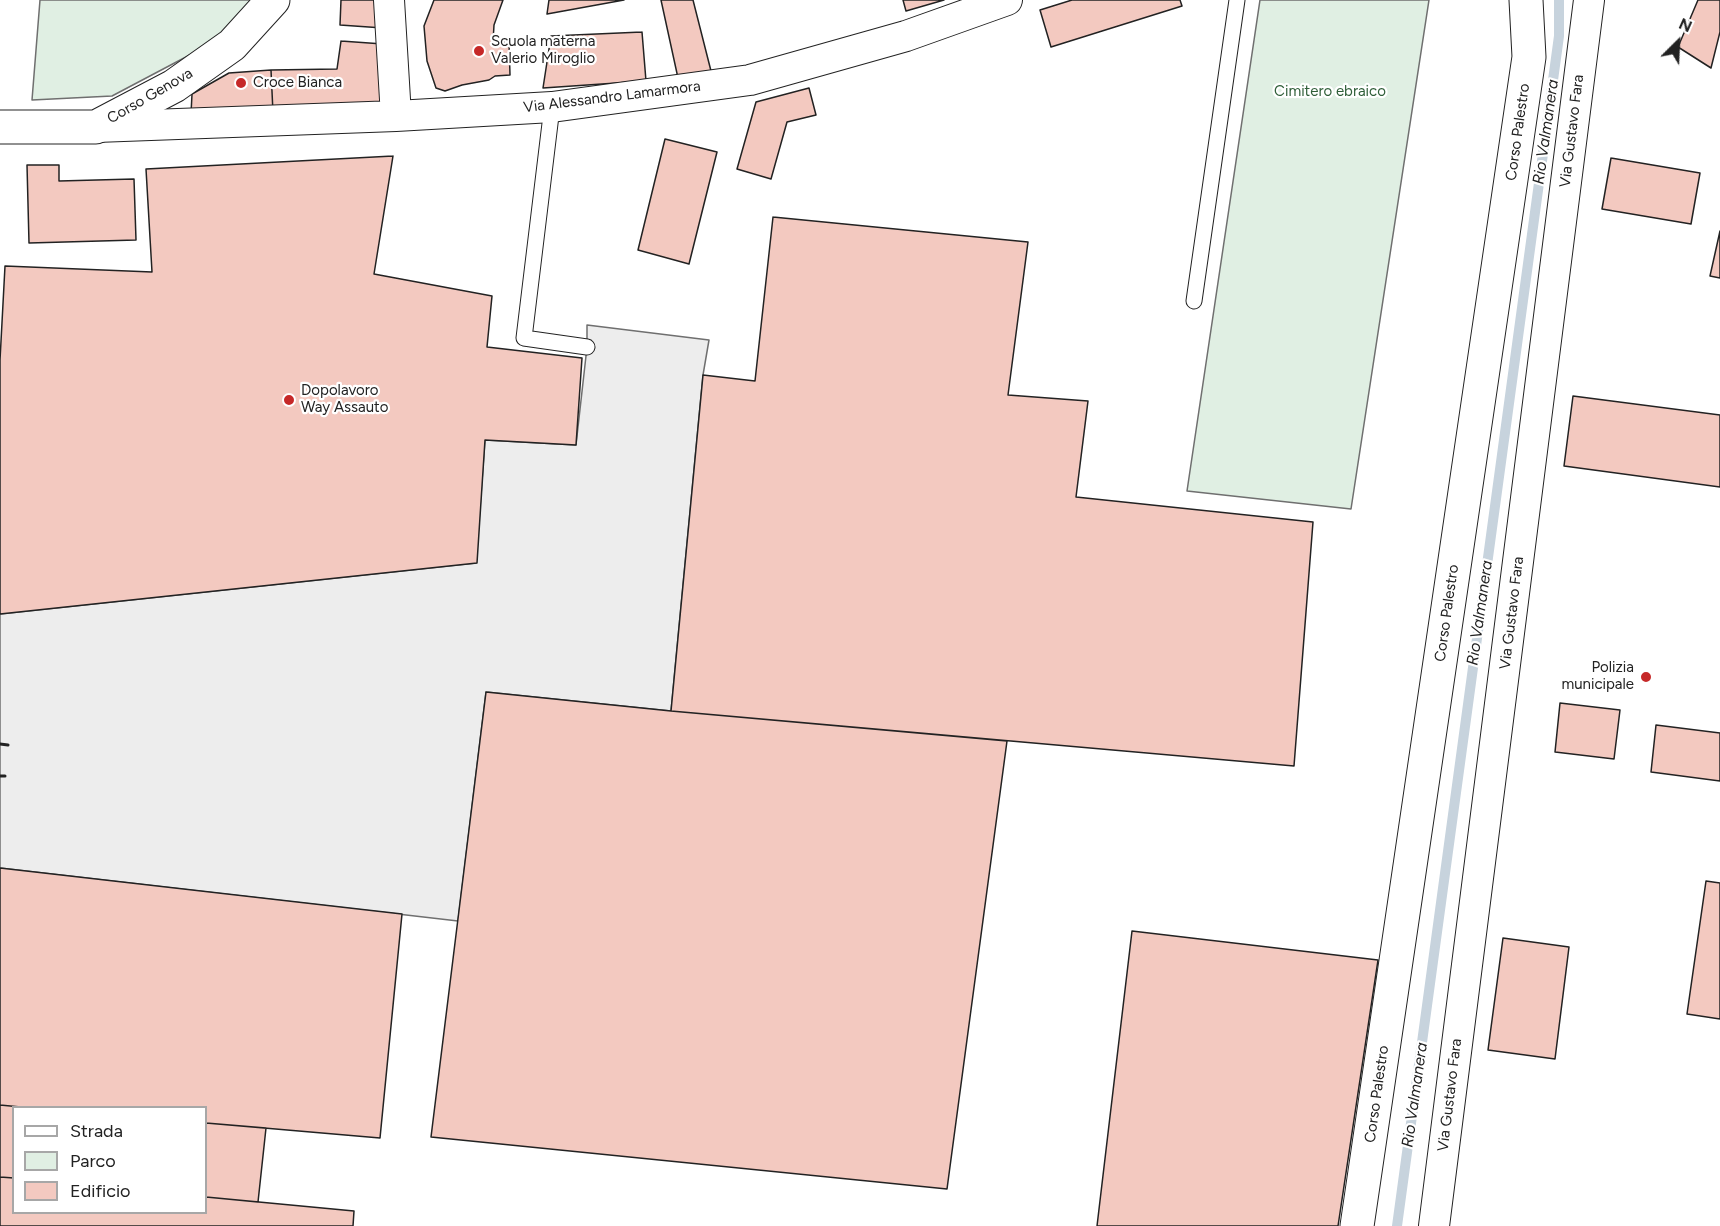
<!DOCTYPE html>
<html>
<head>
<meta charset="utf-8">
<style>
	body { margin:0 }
	#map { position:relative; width:1720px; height:1226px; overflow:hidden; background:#fff; font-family:Figtree,sans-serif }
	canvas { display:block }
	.legend { position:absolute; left:12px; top:1106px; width:195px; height:108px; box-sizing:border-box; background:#fff; border:2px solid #a7a7a7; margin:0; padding:8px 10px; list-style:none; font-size:18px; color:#222 }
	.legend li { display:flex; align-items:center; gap:12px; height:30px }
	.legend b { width:30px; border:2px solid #a7a7a7 }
	.north { position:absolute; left:1648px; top:12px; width:60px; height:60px; -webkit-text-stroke:4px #fff; paint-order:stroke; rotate:24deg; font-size:16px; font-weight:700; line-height:24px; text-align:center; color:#222 }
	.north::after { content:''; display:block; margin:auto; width:21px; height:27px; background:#222; clip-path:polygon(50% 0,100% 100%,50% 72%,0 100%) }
</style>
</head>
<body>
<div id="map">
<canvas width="1720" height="1226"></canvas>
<ul class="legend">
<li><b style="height:8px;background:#fff"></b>Strada</li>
<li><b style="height:16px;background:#e0efe3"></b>Parco</li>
<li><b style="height:16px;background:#f3c9c0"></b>Edificio</li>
</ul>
<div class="north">N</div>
</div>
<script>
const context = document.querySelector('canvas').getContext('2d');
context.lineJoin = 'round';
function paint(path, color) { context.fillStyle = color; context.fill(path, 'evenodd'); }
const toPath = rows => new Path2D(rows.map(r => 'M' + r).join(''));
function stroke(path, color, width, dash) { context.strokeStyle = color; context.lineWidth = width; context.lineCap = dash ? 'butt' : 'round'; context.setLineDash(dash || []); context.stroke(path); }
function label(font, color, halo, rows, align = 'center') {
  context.font = font + ' Figtree,sans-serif'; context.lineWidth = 4.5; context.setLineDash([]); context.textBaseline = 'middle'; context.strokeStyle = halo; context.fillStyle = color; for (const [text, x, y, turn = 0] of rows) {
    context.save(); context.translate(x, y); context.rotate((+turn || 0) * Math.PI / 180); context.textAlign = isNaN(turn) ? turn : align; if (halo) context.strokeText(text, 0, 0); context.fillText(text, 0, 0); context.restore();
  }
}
const green = toPath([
	[40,0,257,0,220,39,112,96,32,100,40,0],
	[1260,0,1429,0,1351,509,1187,491,1260,0]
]);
const parking = toPath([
	[587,325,709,340,703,375,671,711,486,692,458,921,0,868,0,614,476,563,485,440,576,445,587,347,587,325]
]);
const stream = toPath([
	[1397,1226,1559,36,1559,0]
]);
const building = toPath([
	[341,0,383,0,383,28,340,25,341,0],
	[434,0,503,0,494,25,493,42,509,42,510,75,495,76,489,80,462,85,445,91,436,88,427,61,424,26,434,0],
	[549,0,624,0,547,14,549,0],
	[661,0,693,0,711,71,678,78,661,0],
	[903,0,944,0,906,11,903,0],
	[1072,0,1180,0,1182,6,1051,47,1040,10,1072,0],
	[1698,0,1720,0,1720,32,1711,68,1678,47,1698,0],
	[642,32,646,81,543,88,551,36,642,32],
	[341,41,383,44,382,107,273,113,271,70,337,69,341,41],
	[271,70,273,113,191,114,192,94,229,73,271,70],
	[809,88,816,115,787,122,771,179,737,169,756,102,809,88],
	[665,139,717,152,689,264,638,250,665,139],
	[393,156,374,274,492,296,487,347,582,358,576,445,485,440,477,563,0,614,0,360,5,266,152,272,146,169,393,156],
	[1611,158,1700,173,1691,224,1602,209,1611,158],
	[27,165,59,165,59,181,134,179,136,240,29,243,27,165],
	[773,217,1028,242,1008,395,1088,401,1076,497,1313,522,1294,766,671,711,703,375,755,381,773,217],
	[1720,231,1720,278,1710,276,1720,231],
	[1573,396,1720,415,1720,487,1564,466,1573,396],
	[486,692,671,711,1007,741,947,1189,431,1137,486,692],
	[1560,703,1620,710,1614,759,1555,752,1560,703],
	[1656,725,1720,733,1720,781,1651,772,1656,725],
	[0,868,402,914,380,1138,206,1123,206,1108,31,1108,0,1105,0,868],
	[1706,881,1720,883,1720,1019,1687,1014,1706,881],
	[1132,931,1378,960,1338,1226,1097,1226,1132,931],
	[1503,938,1569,947,1555,1059,1488,1050,1503,938],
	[0,1105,31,1108,14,1108,14,1178,0,1177,0,1105],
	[206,1123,266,1128,258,1202,206,1197,206,1123],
	[0,1177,14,1178,14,1212,206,1212,206,1197,354,1211,353,1226,0,1226,0,1177]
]);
const service = toPath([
	[552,107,524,338,587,347],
	[1194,301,1237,0]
]);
const minor = toPath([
	[389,0,396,116],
	[96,127,396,116,552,107,750,80,906,36,1007,0],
	[1434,1226,1589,0]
]);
const tertiary = toPath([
	[1357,1226,1529,57,1526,0]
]);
const primary = toPath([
	[0,127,96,127,174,86,232,45,273,0]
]);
const wall = toPath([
	[0,744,8,745],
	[0,776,5,776]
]);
const markers = [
	[479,51,6,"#c62828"],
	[241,83,6,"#c62828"],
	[289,400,6,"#c62828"],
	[1646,677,6,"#c62828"]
];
const poiNames = [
	["Scuola materna",491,42],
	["Valerio Miroglio",491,59],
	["Croce Bianca",253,83],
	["Dopolavoro",301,391],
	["Way Assauto",301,408],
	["Polizia",1634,668,"right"],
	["municipale",1634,685,"right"]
];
const parkNames = [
	["Cimitero ebraico",1330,92]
];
const streetNames = [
	["Corso Genova",150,96,-30],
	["Via Alessandro Lamarmora",612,97,-7],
	["Via Gustavo Fara",1572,131,-83],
	["Corso Palestro",1518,132,-82],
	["Corso Palestro",1447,613,-82],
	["Via Gustavo Fara",1512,613,-83],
	["Corso Palestro",1377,1094,-82],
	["Via Gustavo Fara",1450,1095,-83]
];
const waterNames = [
	["Rio Valmanera",1546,132,-82],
	["Rio Valmanera",1480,613,-82],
	["Rio Valmanera",1415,1095,-82]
];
paint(green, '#e0efe3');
stroke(green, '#6f6f6f', 1.5);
paint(parking, '#ededed');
stroke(parking, '#6f6f6f', 1.5);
stroke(stream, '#c7d3dd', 10);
paint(building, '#f3c9c0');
stroke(building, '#222', 1.5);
stroke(service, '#222', 17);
stroke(minor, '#222', 32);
stroke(tertiary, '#222', 35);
stroke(primary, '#222', 35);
stroke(service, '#fff', 15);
stroke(minor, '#fff', 30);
stroke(tertiary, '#fff', 33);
stroke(primary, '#fff', 33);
stroke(wall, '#222', 3);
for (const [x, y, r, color] of markers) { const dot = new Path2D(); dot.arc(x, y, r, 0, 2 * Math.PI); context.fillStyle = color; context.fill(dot); stroke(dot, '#fff', 2); }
label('15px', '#222', '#fff', poiNames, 'left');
label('15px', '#2f5e38', '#fff', parkNames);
label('15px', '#222', '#fff', streetNames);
label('italic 16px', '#222', '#fff', waterNames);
</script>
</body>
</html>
